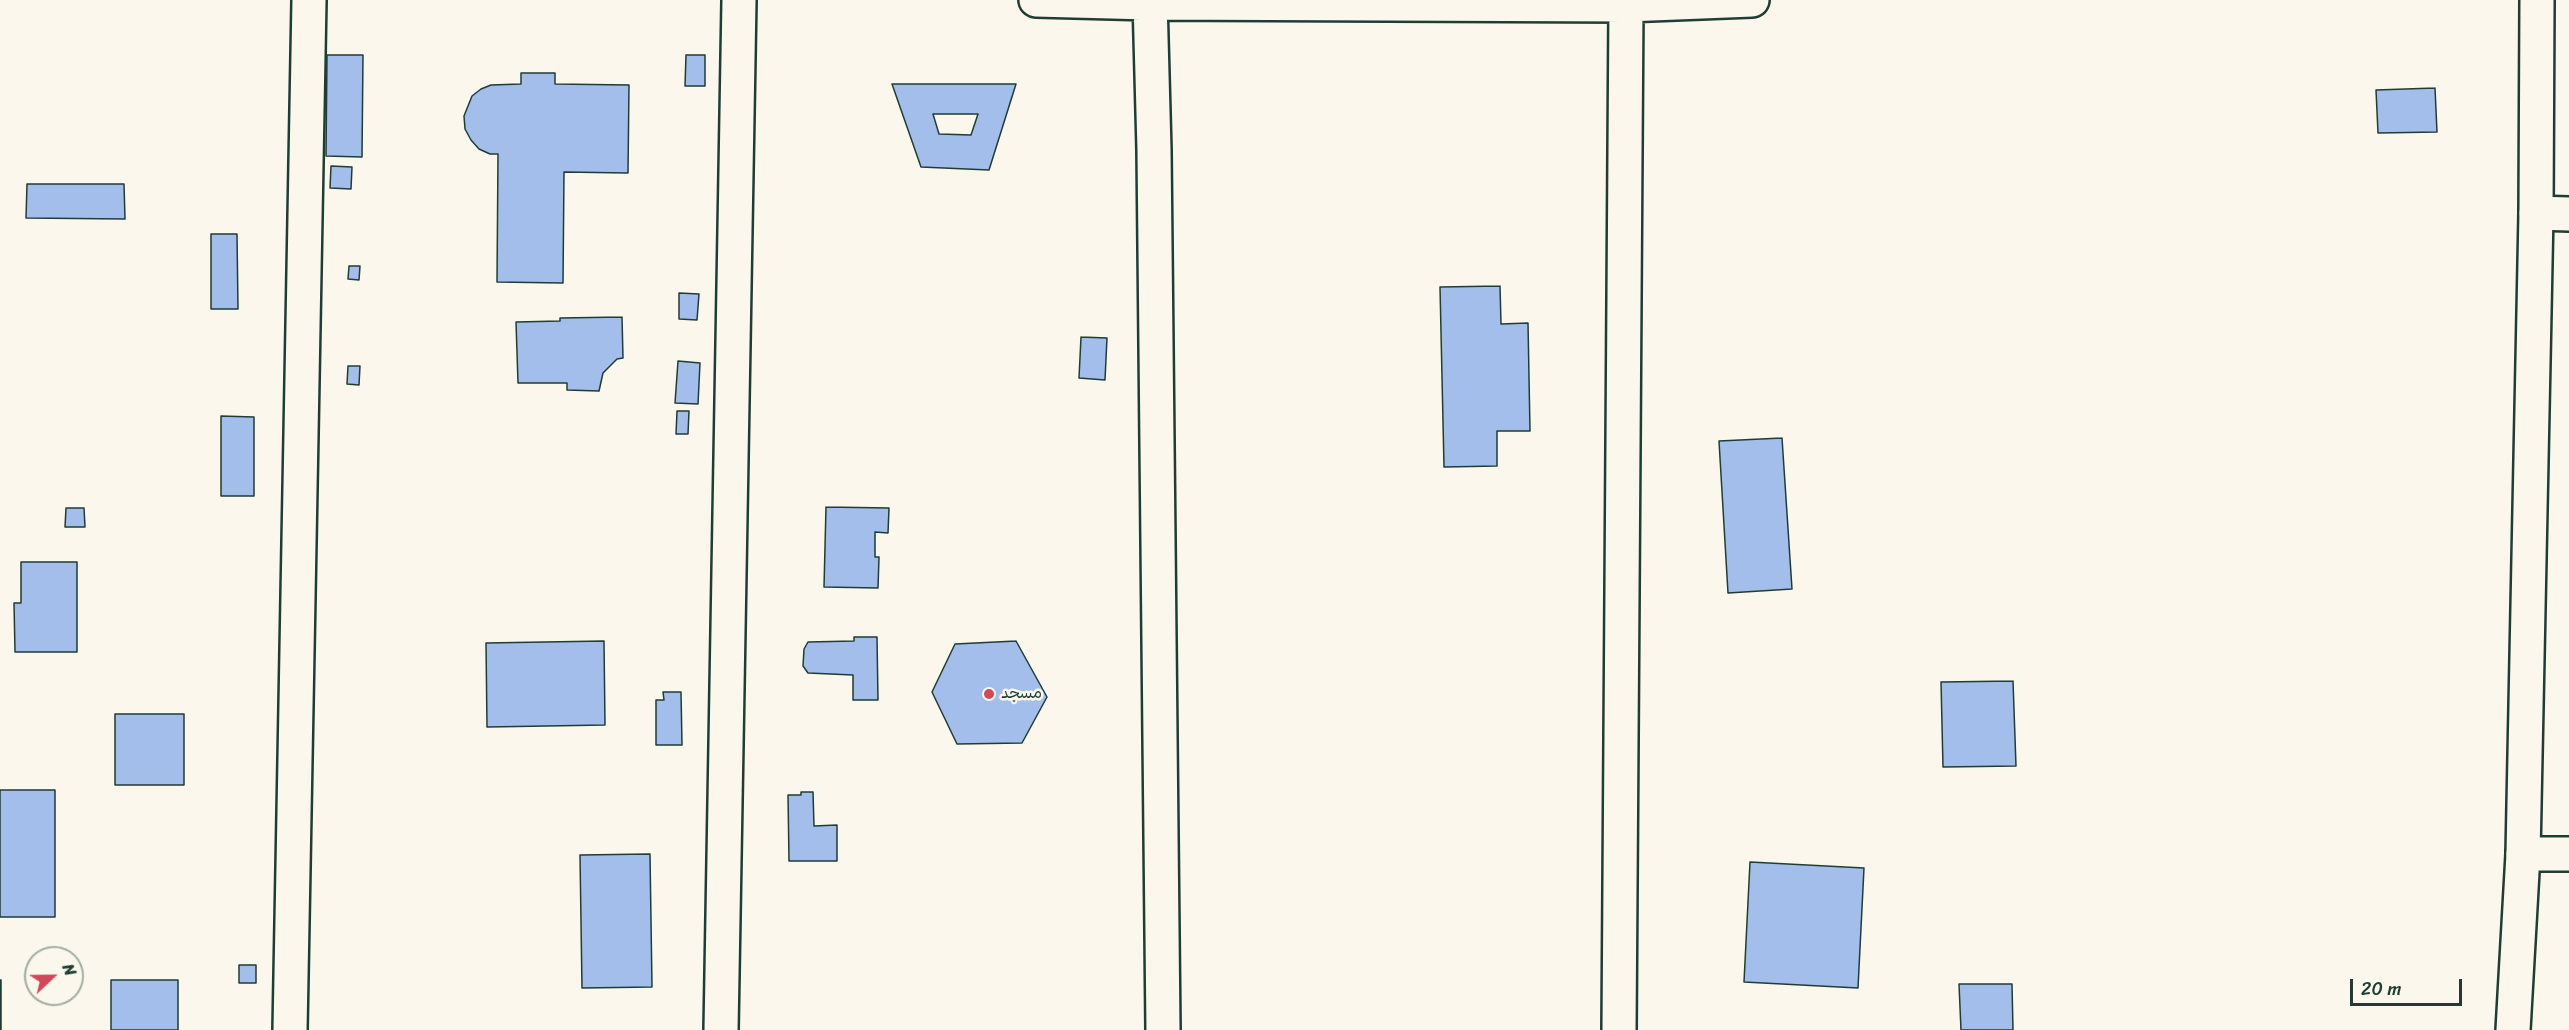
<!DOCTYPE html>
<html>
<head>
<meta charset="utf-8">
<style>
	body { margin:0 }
	#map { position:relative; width:2569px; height:1030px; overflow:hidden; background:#fbf7ec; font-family:Sriracha,sans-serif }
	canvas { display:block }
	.north { position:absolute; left:24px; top:946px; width:60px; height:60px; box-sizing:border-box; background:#fbf7ec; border:2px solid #a3ada2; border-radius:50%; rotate:68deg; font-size:16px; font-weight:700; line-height:24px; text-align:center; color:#1f3d34 }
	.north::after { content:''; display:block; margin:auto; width:21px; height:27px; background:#d1495b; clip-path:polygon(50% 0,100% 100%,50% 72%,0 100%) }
	.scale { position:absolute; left:2350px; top:979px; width:112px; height:27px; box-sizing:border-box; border:3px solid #1f3d34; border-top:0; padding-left:8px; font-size:18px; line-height:21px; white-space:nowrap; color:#1f3d34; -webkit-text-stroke:4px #fbf7ec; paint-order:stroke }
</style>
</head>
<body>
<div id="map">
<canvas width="2569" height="1030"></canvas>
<div class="north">N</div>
<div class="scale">20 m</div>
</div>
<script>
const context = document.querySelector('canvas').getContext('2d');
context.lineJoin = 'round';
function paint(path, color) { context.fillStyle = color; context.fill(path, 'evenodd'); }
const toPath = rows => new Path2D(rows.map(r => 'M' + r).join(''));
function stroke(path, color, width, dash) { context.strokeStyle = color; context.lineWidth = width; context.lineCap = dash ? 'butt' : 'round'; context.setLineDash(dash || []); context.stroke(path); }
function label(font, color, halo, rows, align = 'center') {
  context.font = font + ' Sriracha,"Playpen Sans Arabic",sans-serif'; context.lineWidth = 5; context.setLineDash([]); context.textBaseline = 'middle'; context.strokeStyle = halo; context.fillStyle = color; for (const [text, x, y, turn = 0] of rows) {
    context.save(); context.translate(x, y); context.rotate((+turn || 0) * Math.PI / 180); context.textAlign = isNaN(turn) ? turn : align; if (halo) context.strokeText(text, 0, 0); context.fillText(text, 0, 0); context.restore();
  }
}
const building = toPath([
	[327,55,363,55,362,157,326,156,327,55],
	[686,55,705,55,705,86,685,86,686,55],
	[521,73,555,73,555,84,629,85,628,173,564,172,563,283,497,282,498,154,490,154,479,149,471,140,465,129,464,116,472,96,481,89,491,85,521,84,521,73],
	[892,84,1016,84,989,170,921,167,892,84],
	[933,114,978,114,971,135,939,134,933,114],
	[2435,88,2437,132,2378,133,2376,90,2435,88],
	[331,166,352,167,351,189,330,188,331,166],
	[27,184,124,184,125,219,26,218,27,184],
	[211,234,237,234,238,309,211,309,211,234],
	[349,266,360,266,359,280,348,279,349,266],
	[1500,286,1501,324,1528,323,1530,431,1497,431,1497,466,1444,467,1440,287,1500,286],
	[679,293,699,294,697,320,679,319,679,293],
	[622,317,623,358,617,359,603,373,599,391,567,390,567,383,518,383,516,322,560,321,560,318,622,317],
	[1081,337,1107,338,1105,380,1079,378,1081,337],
	[678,361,700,363,698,404,675,403,678,361],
	[348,366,360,366,359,385,347,384,348,366],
	[677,411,689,411,688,434,676,434,677,411],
	[221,416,254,417,254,496,221,496,221,416],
	[1782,438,1792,589,1728,593,1719,441,1782,438],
	[826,507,889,508,888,533,875,532,875,557,879,557,878,588,824,587,826,507],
	[66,508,84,508,85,527,65,527,66,508],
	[21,562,77,562,77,652,15,652,14,603,21,603,21,562],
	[854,637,877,637,878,700,853,700,853,675,808,673,803,666,804,649,808,642,854,641,854,637],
	[604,641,605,725,487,727,486,643,604,641],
	[1016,641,1047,697,1022,743,957,744,932,692,955,644,1016,641],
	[2013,681,2016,766,1943,767,1941,682,2013,681],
	[663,692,681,692,682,745,656,745,656,700,664,700,663,692],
	[115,714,184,714,184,785,115,785,115,714],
	[0,790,55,790,55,917,0,917,0,790],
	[801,792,813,792,814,826,837,825,837,861,789,861,788,795,801,795,801,792],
	[650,854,652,987,582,988,580,855,650,854],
	[1750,862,1864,868,1858,988,1744,982,1750,862],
	[239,965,256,965,256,983,239,983,239,965],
	[0,980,1,980,1,1030,0,1030,0,980],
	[111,980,178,980,178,1030,111,1030,111,980],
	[1959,984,2012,984,2013,1030,1961,1030,1959,984]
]);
const minor = toPath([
	[1036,0,1150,3,1626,5,1752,0],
	[1150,0,1154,150,1163,1030],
	[2536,213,2569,214],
	[2523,854,2569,854],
	[290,1030,309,0],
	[721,1030,739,0],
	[1619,1030,1626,5]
]);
const tertiary = toPath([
	[2513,1030,2523,854,2536,213,2537,0]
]);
const markers = [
	[989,694,6,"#d1495b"]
];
const poiNames = [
	["مسجد",1001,694]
];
paint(building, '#a4beeb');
stroke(building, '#1f3d34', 1.5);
stroke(minor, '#1f3d34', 38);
stroke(tertiary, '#1f3d34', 38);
stroke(minor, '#fbf7ec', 33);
stroke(tertiary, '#fbf7ec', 33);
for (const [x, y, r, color] of markers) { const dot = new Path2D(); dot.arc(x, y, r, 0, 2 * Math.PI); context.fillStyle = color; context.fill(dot); stroke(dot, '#fbf7ec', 2); }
label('16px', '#1f3d34', '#fbf7ec', poiNames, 'left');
</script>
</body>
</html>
